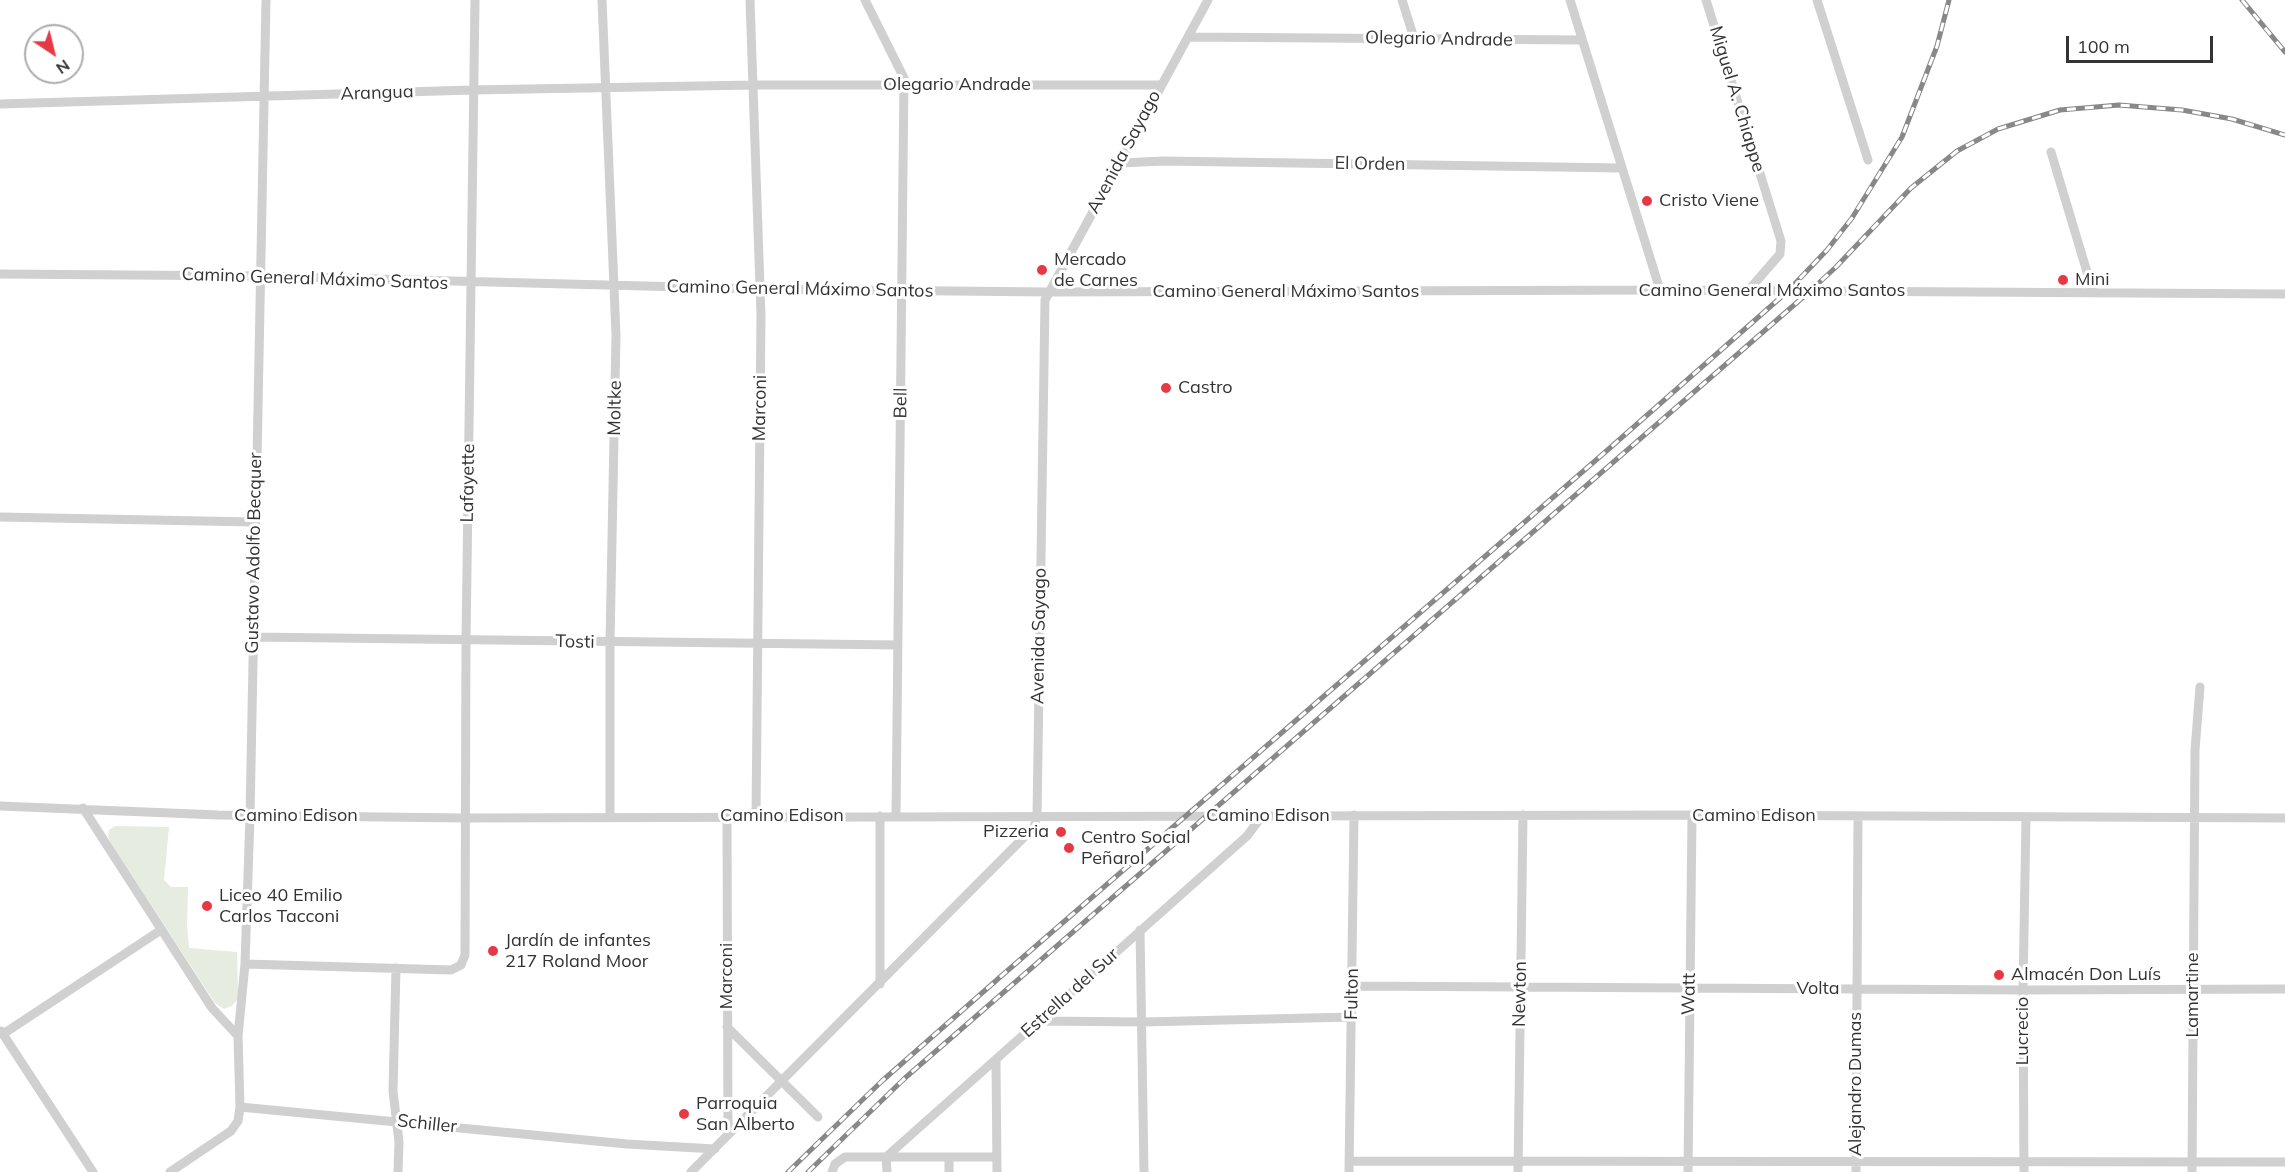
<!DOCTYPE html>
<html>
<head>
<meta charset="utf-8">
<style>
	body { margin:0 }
	#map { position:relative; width:2285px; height:1172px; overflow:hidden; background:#fff; font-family:Mulish,sans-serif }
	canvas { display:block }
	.north { position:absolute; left:24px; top:24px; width:60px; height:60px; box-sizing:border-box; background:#fff; border:2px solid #adadad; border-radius:50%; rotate:145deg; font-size:16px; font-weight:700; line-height:24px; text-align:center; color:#333 }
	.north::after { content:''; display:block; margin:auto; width:21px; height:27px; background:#e63946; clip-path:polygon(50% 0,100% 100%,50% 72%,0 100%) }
	.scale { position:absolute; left:2066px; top:36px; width:147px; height:27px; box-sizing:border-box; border:3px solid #333; border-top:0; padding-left:8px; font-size:18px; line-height:21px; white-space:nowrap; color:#333; -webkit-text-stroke:4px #fff; paint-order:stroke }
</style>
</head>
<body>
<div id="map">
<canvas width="2285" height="1172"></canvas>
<div class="north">N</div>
<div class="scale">100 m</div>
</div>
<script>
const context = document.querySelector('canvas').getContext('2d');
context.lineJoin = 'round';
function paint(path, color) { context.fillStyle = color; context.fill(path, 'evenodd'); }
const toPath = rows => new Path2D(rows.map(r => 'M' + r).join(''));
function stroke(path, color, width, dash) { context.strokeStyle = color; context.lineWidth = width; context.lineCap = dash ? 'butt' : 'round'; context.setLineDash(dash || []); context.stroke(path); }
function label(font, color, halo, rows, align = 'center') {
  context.font = font + ' Mulish,sans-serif'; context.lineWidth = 6; context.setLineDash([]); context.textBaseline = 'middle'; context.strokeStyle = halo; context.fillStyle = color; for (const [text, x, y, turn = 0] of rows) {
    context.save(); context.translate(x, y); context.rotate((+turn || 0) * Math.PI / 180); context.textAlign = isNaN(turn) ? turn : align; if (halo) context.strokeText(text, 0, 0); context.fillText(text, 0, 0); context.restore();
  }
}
const green = toPath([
	[115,826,169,827,164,880,171,887,188,887,187,924,189,948,237,952,238,994,237,1000,232,1006,224,1009,215,1003,111,843,108,836,109,830]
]);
const minor = toPath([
	[602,0,616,335,610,642,610,817],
	[750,0,761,316,756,815],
	[865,0,904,78,896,815],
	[1402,0,1414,38],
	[1570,0,1660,290],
	[1706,0,1781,241,1780,254,1747,292],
	[1817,0,1868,160],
	[1188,37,1582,40],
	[0,104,472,90,754,85,1161,85],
	[2051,152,2093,292],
	[1119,163,1164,161,1621,168],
	[0,274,260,276,760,289,1048,292,1660,290,2285,294],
	[0,517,254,522],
	[252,637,898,645],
	[0,806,218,815,464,818,1692,815,2285,818],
	[83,808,212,1008,238,1036],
	[880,816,880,984],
	[727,817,728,1135],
	[1140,930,1144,1172],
	[245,964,451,970,461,965,465,955,466,640,475,0],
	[396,968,393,1091,399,1142,398,1172],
	[1352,986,2023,990,2285,989],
	[1039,1021,1143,1022,1351,1017],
	[727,1027,818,1117],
	[1,1031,93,1172],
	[3,1034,161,930],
	[996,1060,997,1172],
	[240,1107,627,1144,715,1149],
	[949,1158,949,1172],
	[1349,1161,2285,1162],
	[170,1172,231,1131,238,1121,240,1107,238,1036,245,964,250,816,266,0],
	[691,1172,1034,827,1037,816,1045,300,1208,0],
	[832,1172,835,1164,845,1157,997,1157],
	[887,1172,886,1157,1247,836,1262,816],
	[1349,1172,1354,815],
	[1518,1172,1523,815],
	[1688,1172,1692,815],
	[1856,1172,1858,816],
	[2024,1172,2023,990,2026,818],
	[2192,1172,2195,750,2200,687]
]);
const rail = toPath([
	[2242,0,2285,52],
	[788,1172,882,1081,999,978,1603,454,1788,291,1827,250,1852,218,1902,137,1937,46,1949,0],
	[808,1172,905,1078,1809,292,1836,267,1911,188,1957,151,1998,129,2060,110,2119,105,2182,110,2232,119,2285,135]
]);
const markers = [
	[1647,201,6,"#e63946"],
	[1042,270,6,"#e63946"],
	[2063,280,6,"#e63946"],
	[1166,388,6,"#e63946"],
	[1061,832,6,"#e63946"],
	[1069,848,6,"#e63946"],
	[207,906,6,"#e63946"],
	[493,951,6,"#e63946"],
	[1999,975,6,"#e63946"],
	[684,1114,6,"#e63946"]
];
const streetNames = [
	["Olegario Andrade",1439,39,1],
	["Olegario Andrade",957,85],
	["Arangua",377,93,-2],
	["Miguel A. Chiappe",1737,99,73],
	["Avenida Sayago",1124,152,-62],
	["El Orden",1370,164,1],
	["Camino General Máximo Santos",315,279,2],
	["Camino General Máximo Santos",800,289,1],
	["Camino General Máximo Santos",1772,291],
	["Camino General Máximo Santos",1286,292],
	["Bell",901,403,-89],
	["Moltke",615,408,-89],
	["Marconi",760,408,-89],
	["Lafayette",468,483,-89],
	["Gustavo Adolfo Becquer",254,553,-89],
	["Avenida Sayago",1039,636,-89],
	["Tosti",575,642,1],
	["Camino Edison",296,816],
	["Camino Edison",782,816],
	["Camino Edison",1268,816],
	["Camino Edison",1754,816],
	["Marconi",727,976,-90],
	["Volta",1818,989],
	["Estrella del Sur",1070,993,-42],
	["Fulton",1352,994,-89],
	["Newton",1520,994,-89],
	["Watt",1689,994,-89],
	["Lamartine",2193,995,-90],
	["Lucrecio",2023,1031,-90],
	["Alejandro Dumas",1856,1084,-90],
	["Schiller",427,1124,6]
];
const poiNames = [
	["Cristo Viene",1659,201],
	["Mercado",1054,260],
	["de Carnes",1054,281],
	["Mini",2075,280],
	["Castro",1178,388],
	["Pizzeria",1049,832,"right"],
	["Centro Social",1081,838],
	["Peñarol",1081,859],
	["Liceo 40 Emilio",219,896],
	["Carlos Tacconi",219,917],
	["Jardín de infantes",505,941],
	["217 Roland Moor",505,962],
	["Almacén Don Luís",2011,975],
	["Parroquia",696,1104],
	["San Alberto",696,1125]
];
paint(green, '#e6ecdf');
stroke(minor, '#d0d0d0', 9);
stroke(rail, '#888', 5);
stroke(rail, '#fff', 3, [9]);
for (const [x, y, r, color] of markers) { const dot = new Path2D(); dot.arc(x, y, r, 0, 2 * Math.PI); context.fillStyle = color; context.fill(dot); stroke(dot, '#fff', 2); }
label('18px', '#333', '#fff', streetNames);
label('18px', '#333', '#fff', poiNames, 'left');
</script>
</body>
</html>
